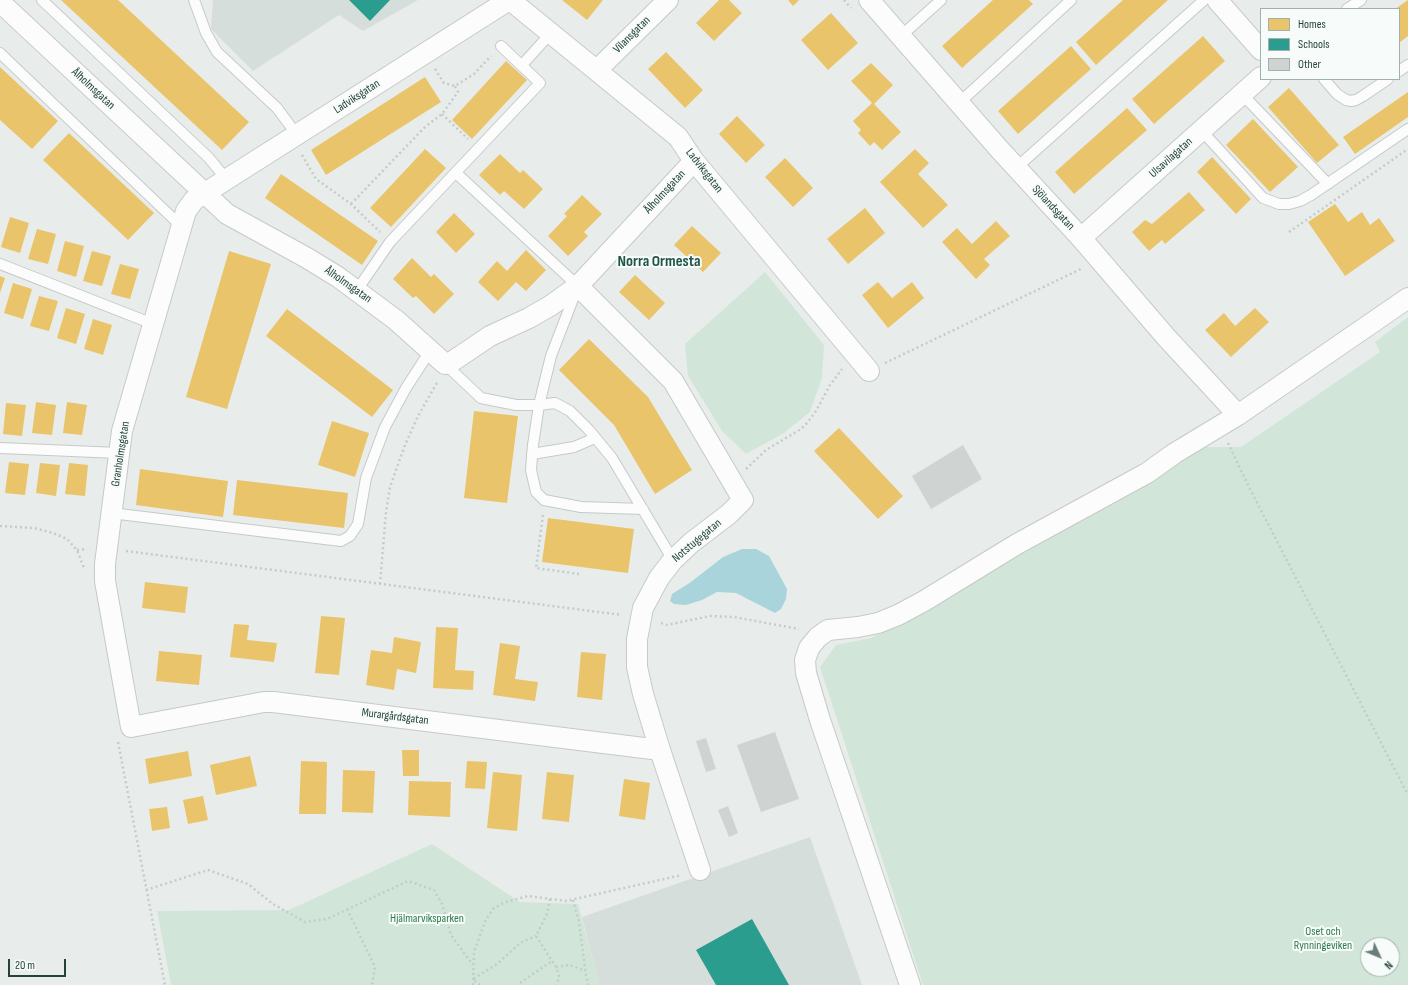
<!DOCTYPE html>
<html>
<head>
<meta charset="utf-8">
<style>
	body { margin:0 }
	#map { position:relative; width:1408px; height:985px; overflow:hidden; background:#e8edeb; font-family:"Sofia Sans Condensed",sans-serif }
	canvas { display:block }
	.legend { position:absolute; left:1260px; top:8px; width:140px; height:72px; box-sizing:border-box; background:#f7fbf9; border:1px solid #a3b1ad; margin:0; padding:5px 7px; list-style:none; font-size:12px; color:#24423a }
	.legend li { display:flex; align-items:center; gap:8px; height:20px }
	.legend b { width:20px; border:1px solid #a3b1ad }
	.north { position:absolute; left:1360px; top:937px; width:40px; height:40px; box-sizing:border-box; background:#f7fbf9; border:1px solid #a3b1ad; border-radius:50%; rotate:134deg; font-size:11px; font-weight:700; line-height:16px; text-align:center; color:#24423a }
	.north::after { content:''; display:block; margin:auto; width:14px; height:18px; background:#697e78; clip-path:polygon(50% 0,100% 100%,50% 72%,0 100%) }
	.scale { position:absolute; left:8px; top:959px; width:58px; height:18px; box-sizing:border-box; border:2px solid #24423a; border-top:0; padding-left:5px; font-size:12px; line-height:14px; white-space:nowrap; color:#24423a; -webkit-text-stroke:3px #f7fbf9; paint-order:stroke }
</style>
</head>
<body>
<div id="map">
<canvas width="1408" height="985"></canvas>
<ul class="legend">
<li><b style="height:11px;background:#e9c46a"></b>Homes</li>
<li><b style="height:11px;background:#2a9d8f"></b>Schools</li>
<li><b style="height:11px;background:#cfd4d2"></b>Other</li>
</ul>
<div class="north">N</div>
<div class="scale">20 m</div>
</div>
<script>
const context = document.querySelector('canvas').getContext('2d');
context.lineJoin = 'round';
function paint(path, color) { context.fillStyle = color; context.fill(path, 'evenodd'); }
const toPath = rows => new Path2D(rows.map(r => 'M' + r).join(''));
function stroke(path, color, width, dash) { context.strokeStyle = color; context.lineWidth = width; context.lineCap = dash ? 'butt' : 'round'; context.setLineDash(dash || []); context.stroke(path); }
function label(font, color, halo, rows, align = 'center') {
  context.font = font + ' "Sofia Sans Condensed",sans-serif'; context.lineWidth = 4; context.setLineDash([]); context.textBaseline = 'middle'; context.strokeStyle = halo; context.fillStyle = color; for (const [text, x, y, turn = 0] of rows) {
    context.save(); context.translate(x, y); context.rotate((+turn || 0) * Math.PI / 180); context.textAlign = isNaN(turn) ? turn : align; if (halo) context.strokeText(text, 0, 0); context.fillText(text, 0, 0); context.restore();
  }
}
const built = toPath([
	[213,0,418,0,363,31,339,15,253,71,211,29],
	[810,837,862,985,599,985,582,917]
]);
const green = toPath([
	[765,272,824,345,822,378,810,412,784,433,746,454,722,431,688,376,685,344],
	[1408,317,1408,985,923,985,820,667,836,645,871,638,1206,447,1241,447,1380,352,1375,342],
	[1368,945,1392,945,1392,969,1368,969],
	[432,844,520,902,578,904,599,985,171,985,157,911,289,910]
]);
const water = toPath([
	[742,549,756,549,769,556,787,589,786,599,781,609,775,613,736,593,717,592,702,600,686,605,674,604,670,601,672,594,691,582,723,557]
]);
const homes = toPath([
	[61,0,118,0,249,122,222,150],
	[562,0,603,0,587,20],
	[719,0,729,0,742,13,714,41,696,23],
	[788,0,799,0,793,6],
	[993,0,1029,0,1033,4,962,68,942,46],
	[1123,0,1168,0,1096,65,1076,42],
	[1408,0,1408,36,1399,43,1399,9,1395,9],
	[831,13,858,43,828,70,801,40],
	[1203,36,1225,61,1154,124,1132,99],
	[1071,46,1091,69,1018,134,998,111],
	[666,52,703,90,685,108,648,69],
	[506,61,527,80,472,139,452,120],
	[871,63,893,85,874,104,901,132,882,150,874,142,870,146,858,133,861,130,853,121,872,103,851,81],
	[0,67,58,121,32,149,0,120],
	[425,77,441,102,326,175,311,150],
	[1289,88,1339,145,1317,163,1268,107],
	[1408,92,1408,117,1355,154,1343,137],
	[1127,108,1147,130,1074,194,1055,172],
	[737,116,765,145,746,163,719,134],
	[1253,119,1298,167,1270,192,1226,145],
	[69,133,154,213,128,240,43,160],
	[425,149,446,168,391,227,370,208],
	[915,149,929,163,918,174,948,205,923,228,880,182],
	[500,154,520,173,523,170,543,189,524,209,504,191,500,195,479,175],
	[1212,157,1251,199,1236,214,1197,172],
	[785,158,813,188,793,207,765,177],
	[281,174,378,241,362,265,265,198],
	[1189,192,1205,210,1165,244,1162,240,1149,251,1132,232,1145,220,1152,224],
	[582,195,602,214,584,232,588,236,568,256,548,236,567,216,564,214],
	[1335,204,1348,222,1362,212,1370,225,1379,218,1395,241,1345,276,1308,222],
	[865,208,885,233,848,264,827,239],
	[454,213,475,234,456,253,436,232],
	[10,217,29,223,20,253,1,247],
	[996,221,1010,236,984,259,990,265,976,279,942,242,957,228,972,244],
	[692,226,721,253,703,272,674,245],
	[37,229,56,234,48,264,28,259],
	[65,241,84,246,76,277,57,271],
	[526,250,546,270,526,291,516,282,498,301,478,282,497,261,507,271],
	[92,251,111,256,102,286,83,281],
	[229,251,271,264,227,409,186,397],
	[412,258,431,277,434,274,454,294,434,314,416,296,413,298,393,279],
	[120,264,139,269,130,299,111,294],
	[635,275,665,303,649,320,619,292],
	[0,276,5,278,0,293],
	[878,282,892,298,912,282,924,298,888,328,862,295],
	[13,283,32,289,23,319,4,313],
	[39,296,58,301,49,331,30,326],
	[66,308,85,314,76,344,57,338],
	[1255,308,1269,322,1231,357,1205,330,1224,313,1235,326],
	[287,309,393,390,372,417,266,336],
	[93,319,112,325,103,355,84,349],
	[589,339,648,397,692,470,655,494,614,425,559,370],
	[36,402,56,405,52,435,32,433],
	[67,402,87,405,82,435,63,433],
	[6,403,26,405,22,436,3,434],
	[474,411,518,416,507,503,464,498],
	[332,421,369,433,355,477,318,465],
	[839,428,903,496,878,519,814,451],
	[9,462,29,464,25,495,5,493],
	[40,463,60,465,56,496,36,493],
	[69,463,88,465,85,496,65,494],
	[140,469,228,481,223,517,136,505],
	[237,480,348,493,344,528,233,515],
	[548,518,634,529,628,573,542,562],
	[145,582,188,587,185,613,142,608],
	[321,616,345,618,339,675,315,673],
	[234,624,249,625,247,640,277,643,274,662,230,657],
	[436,627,458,628,455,670,474,671,473,690,433,688],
	[394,637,421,642,416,673,397,669,394,690,366,685,371,650,392,653],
	[500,643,520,646,515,679,538,682,535,701,493,695],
	[159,651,202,655,199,685,156,681],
	[581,652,606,654,602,700,577,697],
	[402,750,419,750,419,776,403,776],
	[188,751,192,776,149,784,145,759],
	[250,756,257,786,216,795,210,765],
	[301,761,327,762,326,814,299,814],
	[467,761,487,762,485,789,465,788],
	[343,770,375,771,373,813,342,812],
	[493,772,522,775,517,831,487,828],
	[547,772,574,775,569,822,542,819],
	[624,779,650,783,645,820,619,816],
	[409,781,451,782,450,817,408,815],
	[203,796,208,820,188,824,183,800],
	[167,807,170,828,152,831,149,809]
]);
const schools = toPath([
	[349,0,390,0,370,21],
	[752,919,789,985,716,985,696,950]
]);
const building = toPath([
	[963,445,982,479,931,509,912,476],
	[775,732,799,799,761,812,737,745],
	[706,738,716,769,706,772,696,741],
	[728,806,738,833,729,837,718,810]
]);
const path = toPath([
	[844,0,851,8],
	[435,69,444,83,455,86,474,74,491,56],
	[442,114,468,139],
	[302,155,316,179,351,204,380,232],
	[351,204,425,127,442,114,458,92,455,86],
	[1289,232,1408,149],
	[885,363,1083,268],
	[1228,443,1249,487,1408,795],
	[746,469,766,450,801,429,807,423,816,411,830,385,842,369],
	[543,515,536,568,579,574],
	[0,526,34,528,53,533,67,539,77,550,84,568],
	[77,550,87,549],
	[126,551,622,615],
	[380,584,386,512,390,487,405,445,418,416,438,381],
	[661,623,667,625,710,616,734,617,799,629],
	[118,742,165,985],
	[146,890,208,870,248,884,273,904,305,922,327,919,408,881,434,890,442,904,451,935,473,965],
	[550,899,547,914,536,936,556,967,559,976,557,985],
	[573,900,579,922,586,975,588,985],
	[347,909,375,967,372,985],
	[556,967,570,965,585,971],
	[520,983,552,961],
	[473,985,474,952,486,919,494,908,506,902,528,896,566,901,682,875],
	[480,985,473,979,497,964,520,943,536,936]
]);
const lane = toPath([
	[42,0,209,158,227,180],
	[194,0,206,33,217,52,277,108,297,135],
	[1347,9,1361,0],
	[901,36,941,0],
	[0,53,181,226],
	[522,65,551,33],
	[1399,71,1408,65],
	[1324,79,1337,94,1346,100,1351,101,1356,100,1363,96,1388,79],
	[1242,94,1328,184],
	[959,103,1071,0],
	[1202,131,1263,198,1279,204,1289,204,1300,201,1311,195,1408,129],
	[1016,168,1204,0],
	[456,173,578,286,551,356,539,405,533,445,531,470,536,492,544,500,581,507,643,509],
	[0,264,153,324],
	[357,290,390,242,540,83,501,46],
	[445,364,481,398,516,405,539,405,555,403,570,411,589,430,612,458,673,560],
	[0,448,119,453],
	[532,454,574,447,595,438],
	[111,513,341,541,350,536,358,524,366,478,385,427,406,388,430,351]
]);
const street = toPath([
	[509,0,194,200,186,211,122,431,105,564,105,581,131,727,264,702,273,702,660,750],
	[510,0,678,137,694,161,869,371],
	[869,0,1000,150,1081,238,1166,337,1238,415],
	[1217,0,1261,50],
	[0,2,227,214,307,258,338,277,396,320,445,364,450,363,490,336,529,318,550,306,578,286,694,161],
	[597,70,668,0],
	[1081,238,1261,77],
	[578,286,673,381,743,500,729,514,691,543,673,560,659,578,643,608,637,639,637,667,643,694,660,750,700,870],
	[910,985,820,720,806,673,805,660,809,648,818,637,828,630,858,627,878,623,898,615,924,601,1017,544,1147,473,1175,453,1238,415,1408,298]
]);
const streetNames = [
	["Vilansgatan",632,35,-45],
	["Ålholmsgatan",93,89,43],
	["Ladviksgatan",357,97,-33],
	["Ulsavilagatan",1171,158,-42],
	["Ladviksgatan",704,171,52],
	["Ålholmsgatan",665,192,-47],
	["Sjölandsgatan",1053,208,47],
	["Ålholmsgatan",348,285,35],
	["Granholmsgatan",121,454,-81],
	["Notstugegatan",697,541,-40],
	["Murargårdsgatan",395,717,7]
];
const parkNames = [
	["Hjälmarviksparken",427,919],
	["Oset och",1323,932],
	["Rynningeviken",1323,946]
];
const districtNames = [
	["Norra Ormesta",659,262]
];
paint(built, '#d6dedb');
paint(green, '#d1e6d8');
paint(water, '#a9d4db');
paint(homes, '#e9c46a');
paint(schools, '#2a9d8f');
paint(building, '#cfd4d2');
stroke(lane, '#c5cac8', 12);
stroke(street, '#c5cac8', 22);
stroke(path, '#c3ccca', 2.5, [2, 3]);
stroke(lane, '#fcfcfc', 10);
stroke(street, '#fcfcfc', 20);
label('12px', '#24423a', '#f7fbf9', streetNames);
label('12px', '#2d7a4b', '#f7fbf9', parkNames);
label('bold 16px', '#1f5548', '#f7fbf9', districtNames);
</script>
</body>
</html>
